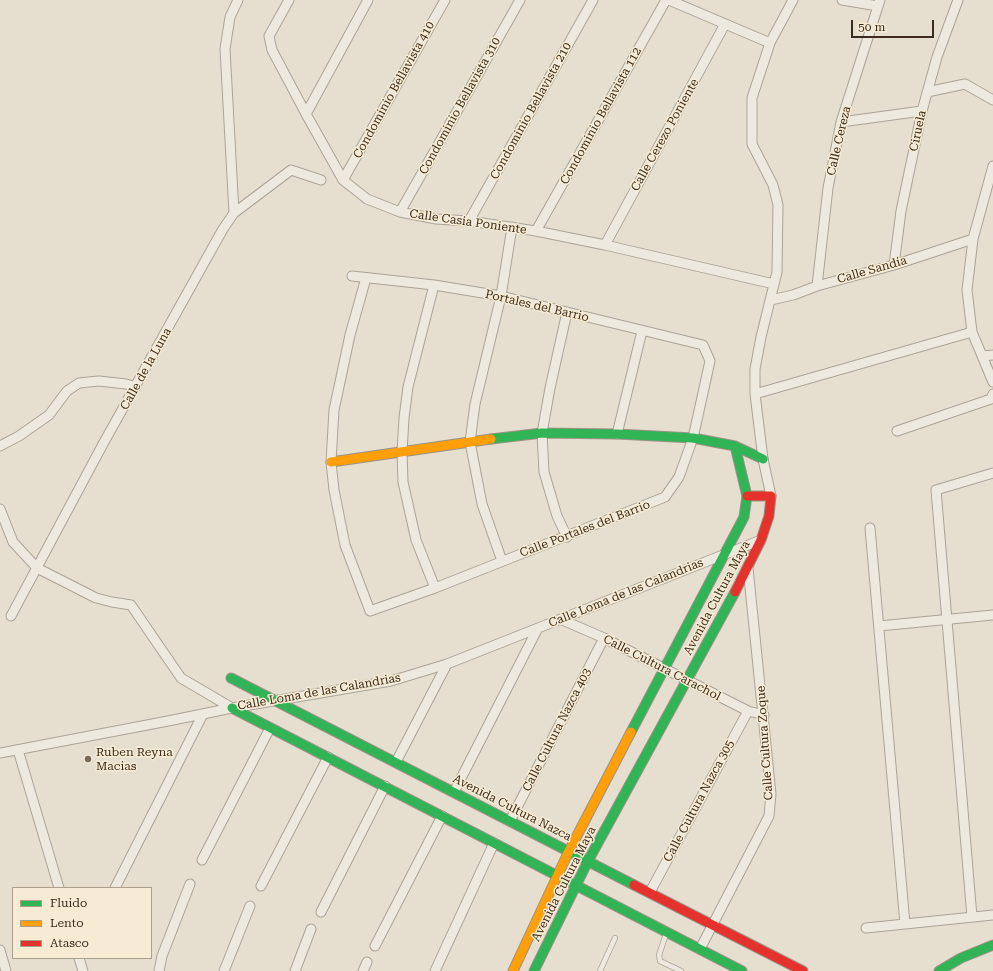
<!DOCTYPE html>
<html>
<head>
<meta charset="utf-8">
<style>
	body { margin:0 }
	#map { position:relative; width:993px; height:971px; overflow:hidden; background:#e6dece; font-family:"Roboto Serif",serif }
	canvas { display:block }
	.legend { position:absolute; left:12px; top:887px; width:140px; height:72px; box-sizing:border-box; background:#f7ecd3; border:1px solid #ac9f8b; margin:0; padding:5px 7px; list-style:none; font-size:12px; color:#3b2b1e }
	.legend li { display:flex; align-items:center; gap:8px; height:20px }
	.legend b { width:20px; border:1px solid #ac9f8b }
	.scale { position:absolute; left:851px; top:20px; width:83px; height:18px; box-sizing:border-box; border:2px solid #3b2b1e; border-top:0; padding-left:5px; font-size:12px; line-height:14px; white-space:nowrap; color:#3b2b1e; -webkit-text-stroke:3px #f7ecd3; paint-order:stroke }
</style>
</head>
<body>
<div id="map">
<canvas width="993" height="971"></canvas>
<ul class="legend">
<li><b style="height:5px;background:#30b455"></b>Fluido</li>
<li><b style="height:5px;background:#ff9f0a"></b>Lento</li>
<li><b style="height:5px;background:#e5322d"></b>Atasco</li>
</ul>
<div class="scale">50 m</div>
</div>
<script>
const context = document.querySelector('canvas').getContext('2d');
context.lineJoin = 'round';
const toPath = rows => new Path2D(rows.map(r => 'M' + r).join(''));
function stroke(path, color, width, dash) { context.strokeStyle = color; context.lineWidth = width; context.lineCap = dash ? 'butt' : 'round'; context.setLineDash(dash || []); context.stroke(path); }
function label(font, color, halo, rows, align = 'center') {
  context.font = font + ' "Roboto Serif",serif'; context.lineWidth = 3; context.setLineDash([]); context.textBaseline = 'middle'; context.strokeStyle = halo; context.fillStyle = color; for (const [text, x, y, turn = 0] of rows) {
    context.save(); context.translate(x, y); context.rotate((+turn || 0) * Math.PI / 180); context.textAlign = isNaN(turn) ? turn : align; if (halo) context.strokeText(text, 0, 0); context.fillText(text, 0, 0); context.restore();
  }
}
const lane = toPath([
	[666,934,659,955,660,961,681,971],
	[600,971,615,938]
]);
const street = toPath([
	[289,0,269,36,272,50,306,114,343,180,367,199,400,212,436,219,469,221,536,231,605,245,774,284],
	[669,0,770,43],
	[842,0,878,6],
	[927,92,965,84,993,100],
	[306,114,368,0],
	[841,122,922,111],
	[993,166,973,239,967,290,972,332,993,382],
	[343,180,445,0],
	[400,212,520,0],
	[234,213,225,49,230,17,238,0],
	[469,221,593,0],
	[536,231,666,0],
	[605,245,725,24],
	[894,265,901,211,922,111,937,57,958,0],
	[352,276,434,285,501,296,703,345,710,361,693,438,679,477,665,497,435,588,370,611,345,545,334,490,331,462,334,410,350,335,366,278],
	[434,285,408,387,404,418,402,452,403,482,416,540,435,588],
	[817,286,828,188,841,122,880,0],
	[771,300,793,295,817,286,894,265,973,239],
	[982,356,993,355],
	[755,394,972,332],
	[897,431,991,399,993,394],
	[617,434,642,331],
	[0,446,19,436,49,415,67,391,79,383,99,381,126,384,136,387],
	[771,496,763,459,755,394,755,369,761,337,777,272,778,205,773,185,752,144,752,98,770,43,793,0],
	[0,509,13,542,37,568,96,598,112,602,131,605,181,678,232,708],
	[870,528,905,924],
	[567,537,557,516,544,472,542,433,550,388,567,312],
	[502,561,482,504,470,442,475,404,501,296,512,227],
	[11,616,103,444,223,229,234,213,291,170,321,180],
	[560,619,604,638,748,711,764,715],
	[879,626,993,615],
	[18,750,59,888],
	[0,753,168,721,232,708,391,681,447,664,761,540],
	[396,762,447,664],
	[454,792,538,628],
	[510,821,604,638],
	[202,860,270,728],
	[261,886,328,757],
	[115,888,203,714],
	[650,892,748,711],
	[321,912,385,786],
	[972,917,936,490,993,473],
	[866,928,993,915],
	[375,946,442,816],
	[700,949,769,816,771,794,748,568],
	[0,950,6,971],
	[79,958,83,971],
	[159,971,162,956,190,884],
	[224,971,250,906],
	[295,971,311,929],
	[363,971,367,962],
	[435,971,494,843]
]);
const fast = toPath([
	[491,439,542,433,617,434,693,438,735,446,763,459],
	[231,678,634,885],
	[232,708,742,971],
	[631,732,744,517,747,496,735,446],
	[534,971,588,861,735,592],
	[939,971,961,958,993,945]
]);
const slow = toPath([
	[331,462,491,439],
	[513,971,569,851,631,732]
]);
const jam = toPath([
	[735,592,761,540,769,516,771,496,747,496],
	[634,885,803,971]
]);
const markers = [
	[88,759,4,"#776a5c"]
];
const streetNames = [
	["Condominio Bellavista 410",394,90,-61],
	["Condominio Bellavista 310",460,106,-61],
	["Condominio Bellavista 210",531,111,-61],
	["Condominio Bellavista 112",601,116,-61],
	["Ciruela",918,131,-78],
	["Calle Cerezo Poniente",665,135,-61],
	["Calle Cereza",839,141,-77],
	["Calle Casia Poniente",468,222,8],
	["Calle Sandía",872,270,-16],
	["Portales del Barrio",537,306,13],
	["Calle de la Luna",146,369,-61],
	["Calle Portales del Barrio",585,529,-21],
	["Calle Loma de las Calandrias",626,593,-22],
	["Avenida Cultura Maya",717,598,-62],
	["Calle Cultura Carachol",662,668,27],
	["Calle Loma de las Calandrias",319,692,-10],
	["Calle Cultura Nazca 403",557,730,-63],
	["Calle Cultura Zoque",765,743,-94],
	["Calle Cultura Nazca 305",699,801,-62],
	["Avenida Cultura Nazca",512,808,27],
	["Avenida Cultura Maya",564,884,-63]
];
const poiNames = [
	["Ruben Reyna",96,752],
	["Macias",96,766]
];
stroke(lane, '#aba396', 6);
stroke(street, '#aba396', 11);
stroke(fast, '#9b9286', 11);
stroke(slow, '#9b9286', 11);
stroke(jam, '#9b9286', 11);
stroke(lane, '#eee9df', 4.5);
stroke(street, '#eee9df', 9);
stroke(fast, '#30b455', 9);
stroke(slow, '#ff9f0a', 9);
stroke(jam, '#e5322d', 9);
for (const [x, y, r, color] of markers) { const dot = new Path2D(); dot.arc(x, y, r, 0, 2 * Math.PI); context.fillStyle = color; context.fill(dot); stroke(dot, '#f7ecd3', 1.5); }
label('12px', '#3b2b1e', '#f7ecd3', streetNames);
label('12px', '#3b2b1e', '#f7ecd3', poiNames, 'left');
</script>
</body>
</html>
